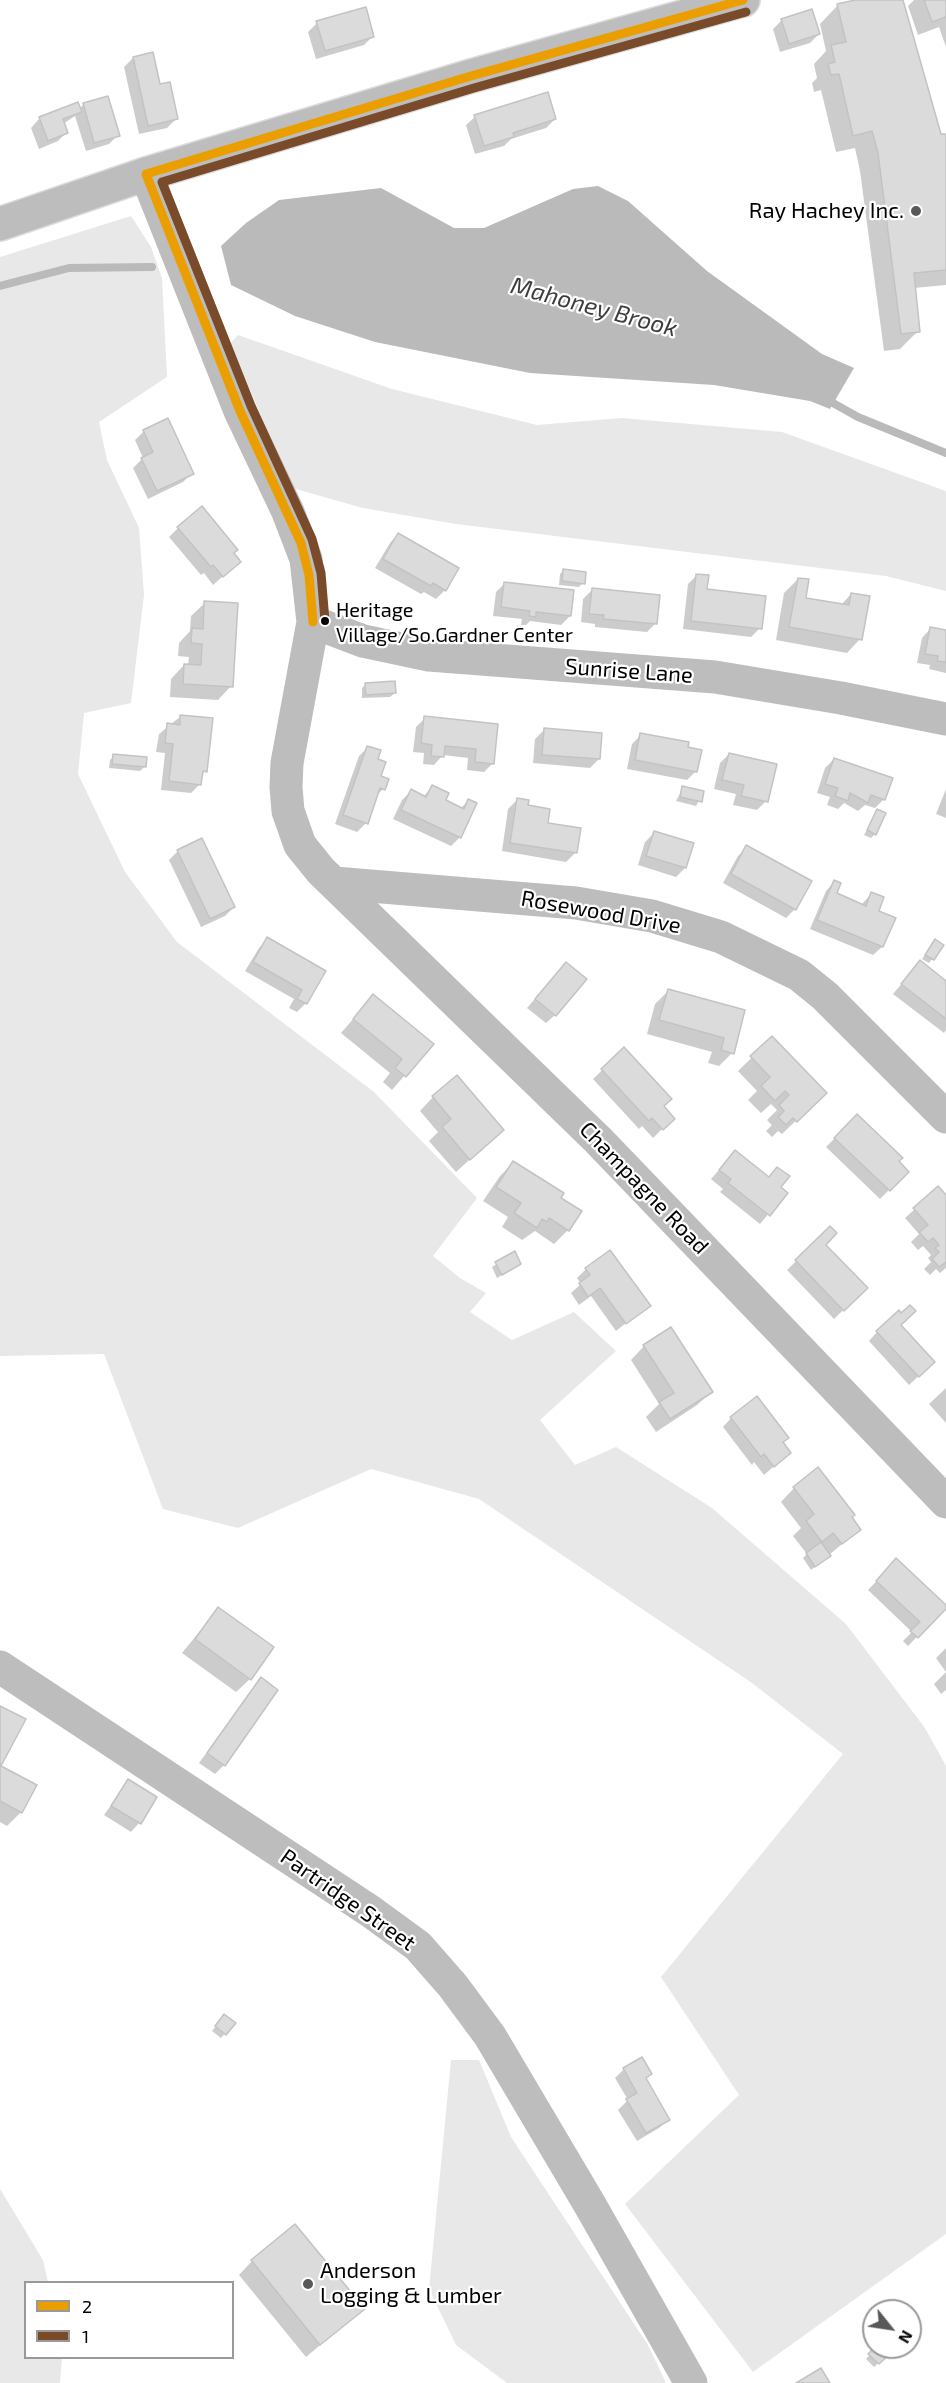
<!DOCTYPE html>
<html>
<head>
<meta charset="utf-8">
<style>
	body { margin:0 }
	#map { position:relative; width:946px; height:2383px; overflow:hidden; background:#fff; font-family:"Exo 2",sans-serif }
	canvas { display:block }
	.legend { position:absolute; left:24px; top:2281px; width:210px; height:78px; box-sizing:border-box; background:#fff; border:2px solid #999; margin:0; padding:8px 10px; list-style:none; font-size:18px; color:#000 }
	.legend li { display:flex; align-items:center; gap:12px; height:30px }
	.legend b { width:30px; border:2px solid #999 }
	.north { position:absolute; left:862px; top:2299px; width:60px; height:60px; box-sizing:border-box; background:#fff; border:2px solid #999; border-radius:50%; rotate:120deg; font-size:16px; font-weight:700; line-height:24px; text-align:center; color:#000 }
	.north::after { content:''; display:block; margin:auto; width:21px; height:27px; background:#595959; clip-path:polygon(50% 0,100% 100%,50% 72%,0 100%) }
</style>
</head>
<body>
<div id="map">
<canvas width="946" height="2383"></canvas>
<ul class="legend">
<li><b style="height:8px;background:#eb9e00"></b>2</li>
<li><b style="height:8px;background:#7a4b2a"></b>1</li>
</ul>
<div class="north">N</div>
</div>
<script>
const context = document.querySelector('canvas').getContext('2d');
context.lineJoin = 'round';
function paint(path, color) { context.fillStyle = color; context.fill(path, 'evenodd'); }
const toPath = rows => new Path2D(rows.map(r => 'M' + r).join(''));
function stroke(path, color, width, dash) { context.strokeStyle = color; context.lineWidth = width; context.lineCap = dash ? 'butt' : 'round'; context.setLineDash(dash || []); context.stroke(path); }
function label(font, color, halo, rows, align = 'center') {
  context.font = font + ' "Exo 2",sans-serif'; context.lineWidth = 4.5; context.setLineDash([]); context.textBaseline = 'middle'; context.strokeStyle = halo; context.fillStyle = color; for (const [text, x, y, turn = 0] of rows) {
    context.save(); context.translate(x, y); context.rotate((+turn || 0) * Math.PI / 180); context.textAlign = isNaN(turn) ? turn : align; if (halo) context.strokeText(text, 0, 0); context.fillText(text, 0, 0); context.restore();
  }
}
const green = toPath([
	[131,216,151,247,162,278,167,377,99,422,107,460,139,528,144,595,131,703,84,713,78,774,125,872,177,942,374,1092,477,1198,433,1256,460,1278,486,1293,470,1312,512,1340,574,1312,616,1351,540,1420,575,1465,616,1447,712,1508,846,1624,925,1728,946,1766,946,2234,753,2372,625,2204,739,2095,661,1977,843,1754,752,1683,479,1499,371,1469,238,1528,163,1509,104,1354,0,1356,0,257],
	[238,335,392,389,537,425,622,418,782,432,946,491,946,591,886,576,456,524,363,508,292,488,230,344],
	[451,2060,479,2060,511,2137,648,2345,666,2383,507,2383,456,2345,429,2289],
	[0,2189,43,2260,48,2282,26,2282,26,2358,62,2358,60,2383,0,2383]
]);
const water = toPath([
	[598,186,628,201,707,271,822,354,854,368,830,409,810,401,714,385,530,373,375,342,295,316,231,285,221,246,246,223,279,200,381,188,454,228,484,228,573,189]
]);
const shadow = toPath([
	[861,0,901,0,940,136,946,135,946,285,914,288,918,331,900,349,884,351,860,171,855,148,836,152,821,90,814,92,812,83,817,78,814,64,826,51,820,24,837,6],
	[914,0,946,0,946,47,939,27,918,35,908,6],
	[782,20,819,34,810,43,780,52,773,29],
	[317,23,373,36,364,45,316,59,308,32],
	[133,58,159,86,176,119,167,128,139,134,124,67],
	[107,98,118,135,109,144,86,151,75,116,63,124,67,132,58,141,39,149,31,128,39,119,77,104,79,109,83,105],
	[475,117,555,119,546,128,511,139,504,146,475,154,466,125],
	[144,431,192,473,183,482,148,499,133,468,143,458,135,440],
	[178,528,232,553,230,570,213,585,204,573,201,575,169,537],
	[398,534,445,590,436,599,424,592,421,594,375,568,390,543],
	[564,570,583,583,579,587,559,585,560,574],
	[697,575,705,590,760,628,751,637,683,629,688,584],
	[798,579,804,599,841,605,851,594,860,639,847,653,776,640,784,593],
	[505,583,570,616,561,625,530,621,526,625,521,625,522,619,493,616,496,592],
	[592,590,656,623,647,632,595,627,595,624,581,622,583,599],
	[205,603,231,686,218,700,170,697,171,679,184,665,188,665,189,657,178,656,179,643,190,631,191,616],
	[930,629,946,632,946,673,929,669,930,665,917,663,922,638],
	[366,684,395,693,390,697,362,698,362,688],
	[181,716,205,771,201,775,200,784,191,793,161,790,165,753,156,752,159,734],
	[425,718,497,726,493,763,484,772,467,770,468,758,443,755,434,765,423,764,424,753,413,752,416,727],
	[544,730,599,759,590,768,533,763,535,739],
	[641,735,687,748,696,771,687,780,627,769,632,744],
	[368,747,376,760,383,789,376,796,366,823,357,832,335,824,359,756],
	[729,754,766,801,757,810,733,805,736,794,714,789,720,763],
	[114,756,145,766,140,771,109,768,110,760],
	[834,759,884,799,875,808,865,805,858,811,844,803,838,809,827,805,830,797,817,793,825,768],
	[432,787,444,801,460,809,468,801,460,837,451,846,393,819,402,800,411,791,423,797],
	[683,788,703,793,696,806,676,801],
	[946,789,946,818,936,814],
	[517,800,575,853,566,862,502,851,508,809],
	[878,811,875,834,871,838,864,835],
	[654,833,685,868,676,877,638,865,645,842],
	[201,840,234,907,225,916,201,927,169,860,178,851],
	[747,847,795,909,786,918,723,883,738,856],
	[834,882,835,894,861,905,872,893,882,947,873,955,810,929,826,891],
	[268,939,324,971,305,1004,297,1012,289,1008,294,999,245,971,259,948],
	[932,945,942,946,929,963,922,959],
	[920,962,946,983,946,1030,944,1033,893,994],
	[557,973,555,1015,546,1023,527,1008],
	[669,990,744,1011,732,1053,719,1066,708,1063,712,1052,647,1034,655,1004],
	[373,996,432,1044,392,1090,383,1082,390,1073,341,1033],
	[772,1038,825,1093,782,1134,778,1131,772,1137,766,1131,772,1125,767,1120,777,1110,771,1104,761,1113,748,1100,757,1091,738,1071],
	[624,1049,662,1106,664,1127,653,1138,642,1126,639,1129,593,1079],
	[433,1097,502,1130,456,1172,429,1141,438,1132,420,1111],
	[857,1116,907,1172,880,1199,826,1147],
	[735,1152,786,1193,760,1224,720,1192,723,1189,711,1179],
	[513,1163,559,1199,568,1230,554,1244,535,1231,522,1240,502,1227,508,1217,483,1201,500,1176],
	[938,1188,946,1198,946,1268,940,1273,936,1269,930,1275,924,1269,931,1262,928,1258,931,1255,923,1246,918,1250,911,1242,919,1234,905,1218],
	[830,1228,824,1245,866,1288,834,1319,787,1270],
	[514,1253,520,1264,497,1278,492,1267],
	[586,1269,649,1305,616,1331,591,1296,579,1305,571,1293,581,1284,577,1278],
	[877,1332,924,1371,909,1385,869,1341],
	[644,1346,711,1392,697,1405,656,1432,646,1417,659,1404,631,1360],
	[946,1388,946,1423,929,1404],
	[731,1418,782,1443,789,1453,764,1475,754,1462,752,1465,723,1427],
	[794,1488,850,1518,859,1530,811,1570,803,1558,807,1554,793,1536,801,1528,781,1502],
	[888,1569,946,1607,908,1646,903,1641,912,1632,868,1590],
	[218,1609,250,1679,236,1692,182,1653],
	[946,1648,946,1690,941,1694,934,1684,946,1672,936,1658],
	[261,1679,224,1765,215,1774,199,1763],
	[0,1767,21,1812,7,1826,0,1822],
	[128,1781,139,1823,131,1832,104,1815],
	[221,2020,234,2023,221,2038,212,2031],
	[624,2069,651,2074,645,2079,668,2120,659,2128,637,2141,618,2110,628,2100,615,2078],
	[252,2261,363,2309,306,2357,239,2275],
	[877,2347,886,2356,874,2367,866,2359]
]);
const stream = toPath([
	[0,286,69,268,152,267],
	[824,398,858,417,946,453]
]);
const building = toPath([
	[855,0,903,0,941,134,946,134,946,270,914,273,920,332,901,334,878,153,872,131,853,136,839,74,831,75,828,64,835,62,831,45,846,42,837,4,855,0],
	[924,0,946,0,946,17,932,22,924,0],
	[366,7,374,37,325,51,316,21,366,7],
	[812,9,820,34,789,44,781,19,812,9],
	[153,52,160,84,170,82,178,119,148,126,133,57,153,52],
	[548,92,556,119,513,133,514,137,484,146,474,115,548,92],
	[108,96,120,136,94,143,83,103,108,96],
	[78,102,82,112,63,119,68,133,48,141,39,117,78,102],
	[168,418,194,474,157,491,141,458,153,452,143,430,168,418],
	[202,506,238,550,234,553,241,562,223,577,213,565,211,567,177,527,202,506],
	[398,533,459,568,446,591,433,583,431,586,383,559,398,533],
	[563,569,586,572,585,584,562,581,563,569],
	[696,574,709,575,707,589,766,596,762,629,691,621,696,574],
	[798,578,809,579,806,598,849,605,851,593,870,596,862,640,789,627,798,578],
	[504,582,574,590,571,616,536,612,536,617,529,616,530,611,501,607,504,582],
	[592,588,660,595,657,624,603,619,604,615,589,614,592,588],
	[204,601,238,603,233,687,183,684,184,664,201,665,202,644,191,643,192,628,203,629,204,601],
	[930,627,946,630,946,662,937,661,938,656,925,654,930,627],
	[395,681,396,693,366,695,365,683,395,681],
	[180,715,213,718,207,772,203,771,201,785,169,781,173,744,165,743,167,723,180,725,180,715],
	[424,716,498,724,494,764,475,762,476,749,445,746,444,757,431,756,432,745,421,743,424,716],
	[544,728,602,733,600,759,542,755,544,728],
	[640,733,689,742,688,747,702,750,697,772,635,760,640,733],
	[367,746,381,750,378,759,386,762,381,776,389,779,385,790,380,788,368,824,343,815,367,746],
	[729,753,777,764,768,802,741,796,744,785,722,780,729,753],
	[113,754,147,757,146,767,112,764,113,754],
	[834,758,893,778,885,800,871,795,868,803,850,793,848,801,835,796,838,788,825,784,834,758],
	[432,785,449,793,446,800,464,809,468,799,477,803,461,838,401,810,411,789,426,797,432,785],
	[682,786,704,791,702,802,680,797,682,786],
	[517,798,529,800,528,805,550,809,548,823,581,828,577,853,510,843,517,798],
	[877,809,886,813,876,835,867,830,877,809],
	[654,831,694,843,686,868,646,856,654,831],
	[202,838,235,907,210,919,177,850,202,838],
	[746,845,812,881,796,910,731,874,746,845],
	[834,880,841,883,837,893,866,906,871,892,884,897,879,911,896,918,883,947,817,920,834,880],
	[267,937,326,971,307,1004,297,999,302,990,253,962,267,937],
	[935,939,944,945,934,960,925,955,935,939],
	[920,960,946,981,946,1019,901,984,920,960],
	[566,962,587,979,556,1016,535,999,566,962],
	[668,989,745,1010,734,1054,721,1050,724,1038,659,1020,668,989],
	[373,994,434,1044,406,1077,395,1068,402,1059,353,1019,373,994],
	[772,1036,827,1093,797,1122,793,1118,786,1125,778,1117,784,1111,779,1105,789,1095,785,1091,775,1101,761,1086,770,1077,750,1056,772,1036],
	[624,1047,672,1099,664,1106,675,1119,663,1130,652,1118,649,1121,601,1069,624,1047],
	[457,1075,504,1130,470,1160,442,1127,451,1119,432,1096,457,1075],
	[857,1114,903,1158,899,1161,909,1172,890,1191,834,1138,857,1114],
	[735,1150,769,1177,777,1167,790,1176,781,1187,788,1193,770,1216,728,1183,731,1179,719,1170,735,1150],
	[513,1161,564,1193,561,1198,582,1211,569,1231,549,1218,547,1222,542,1219,537,1228,514,1213,521,1203,496,1187,513,1161],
	[938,1186,946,1195,946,1262,939,1267,932,1259,939,1252,935,1248,939,1245,933,1238,928,1242,919,1232,928,1225,913,1208,938,1186],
	[830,1226,837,1233,826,1245,868,1288,844,1311,795,1260,830,1226],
	[610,1250,651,1306,626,1324,600,1288,588,1297,579,1283,590,1275,585,1268,610,1250],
	[515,1251,521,1264,502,1275,495,1262,515,1251],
	[910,1305,916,1311,901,1325,935,1362,919,1377,876,1331,899,1310,901,1313,910,1305],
	[671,1327,713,1392,670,1419,659,1402,674,1393,643,1345,671,1327],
	[757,1396,789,1438,783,1442,791,1453,774,1467,764,1454,761,1457,730,1417,757,1396],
	[818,1467,855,1515,852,1517,861,1530,842,1544,833,1533,822,1542,806,1521,814,1514,793,1487,818,1467],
	[821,1542,831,1556,815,1567,806,1553,821,1542],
	[896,1558,946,1605,946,1609,918,1638,910,1631,920,1622,876,1581,896,1558],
	[218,1607,274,1647,251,1680,195,1639,218,1607],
	[261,1677,278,1690,225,1766,207,1753,261,1677],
	[0,1706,26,1719,1,1766,37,1785,22,1813,0,1801,0,1706],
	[128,1779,157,1797,141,1824,111,1806,128,1779],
	[224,2014,236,2023,226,2035,215,2026,224,2014],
	[642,2057,652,2074,646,2078,670,2120,646,2133,626,2099,637,2093,623,2068,642,2057],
	[295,2224,365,2309,320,2345,251,2260,295,2224],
	[875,2347,888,2356,879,2364,868,2354,875,2347],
	[821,2368,830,2383,796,2383,821,2368]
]);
const minor = toPath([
	[146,174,240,411,288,512,306,559,313,622,287,763,286,787,288,811,300,845,321,871,598,1140,946,1502],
	[313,622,363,641,429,655,715,677,841,698,946,719],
	[334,883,576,903,652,916,721,937,799,975,825,996,946,1117],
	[0,1667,370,1911,418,1946,453,1986,490,2036,590,2205,691,2383]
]);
const major = toPath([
	[0,224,146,174,471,76,743,0]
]);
const bus1 = toPath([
	[313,622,309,575,301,543,240,411,146,174,471,76,743,0]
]);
const bus2 = toPath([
	[325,621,321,573,312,539,251,406,162,182,474,88,746,12]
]);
const markers = [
	[916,211,6,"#595959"],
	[325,621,5,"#000"],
	[308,2284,6,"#595959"]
];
const busNames = [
	["Heritage",336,610],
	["Village/So.Gardner Center",336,635]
];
const poiNames = [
	["Ray Hachey Inc.",904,211],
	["Anderson",320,2271,"left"],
	["Logging & Lumber",320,2296,"left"]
];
const streetNames = [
	["Sunrise Lane",629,671,4],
	["Rosewood Drive",601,912,10],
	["Champagne Road",644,1188,46],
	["Partridge Street",348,1900,35]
];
const waterNames = [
	["Mahoney Brook",594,307,15]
];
paint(green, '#e8e8e8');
paint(water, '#bababa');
paint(shadow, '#0003');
stroke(stream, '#bababa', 8);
paint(building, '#dbdbdb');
stroke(building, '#c3c3c3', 1.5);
stroke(major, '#dbdbdb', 36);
stroke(minor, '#bdbdbd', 33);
stroke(major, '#bdbdbd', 33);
stroke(bus1, '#eb9e00', 9);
stroke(bus2, '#7a4b2a', 9);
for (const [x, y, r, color] of markers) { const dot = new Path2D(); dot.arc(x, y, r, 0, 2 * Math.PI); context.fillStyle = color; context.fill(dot); stroke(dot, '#fff', 2); }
label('20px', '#000', '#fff', busNames, 'left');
label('22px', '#000', '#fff', poiNames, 'right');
label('22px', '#000', '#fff', streetNames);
label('italic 24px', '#3d3d3d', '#fff', waterNames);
</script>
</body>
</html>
